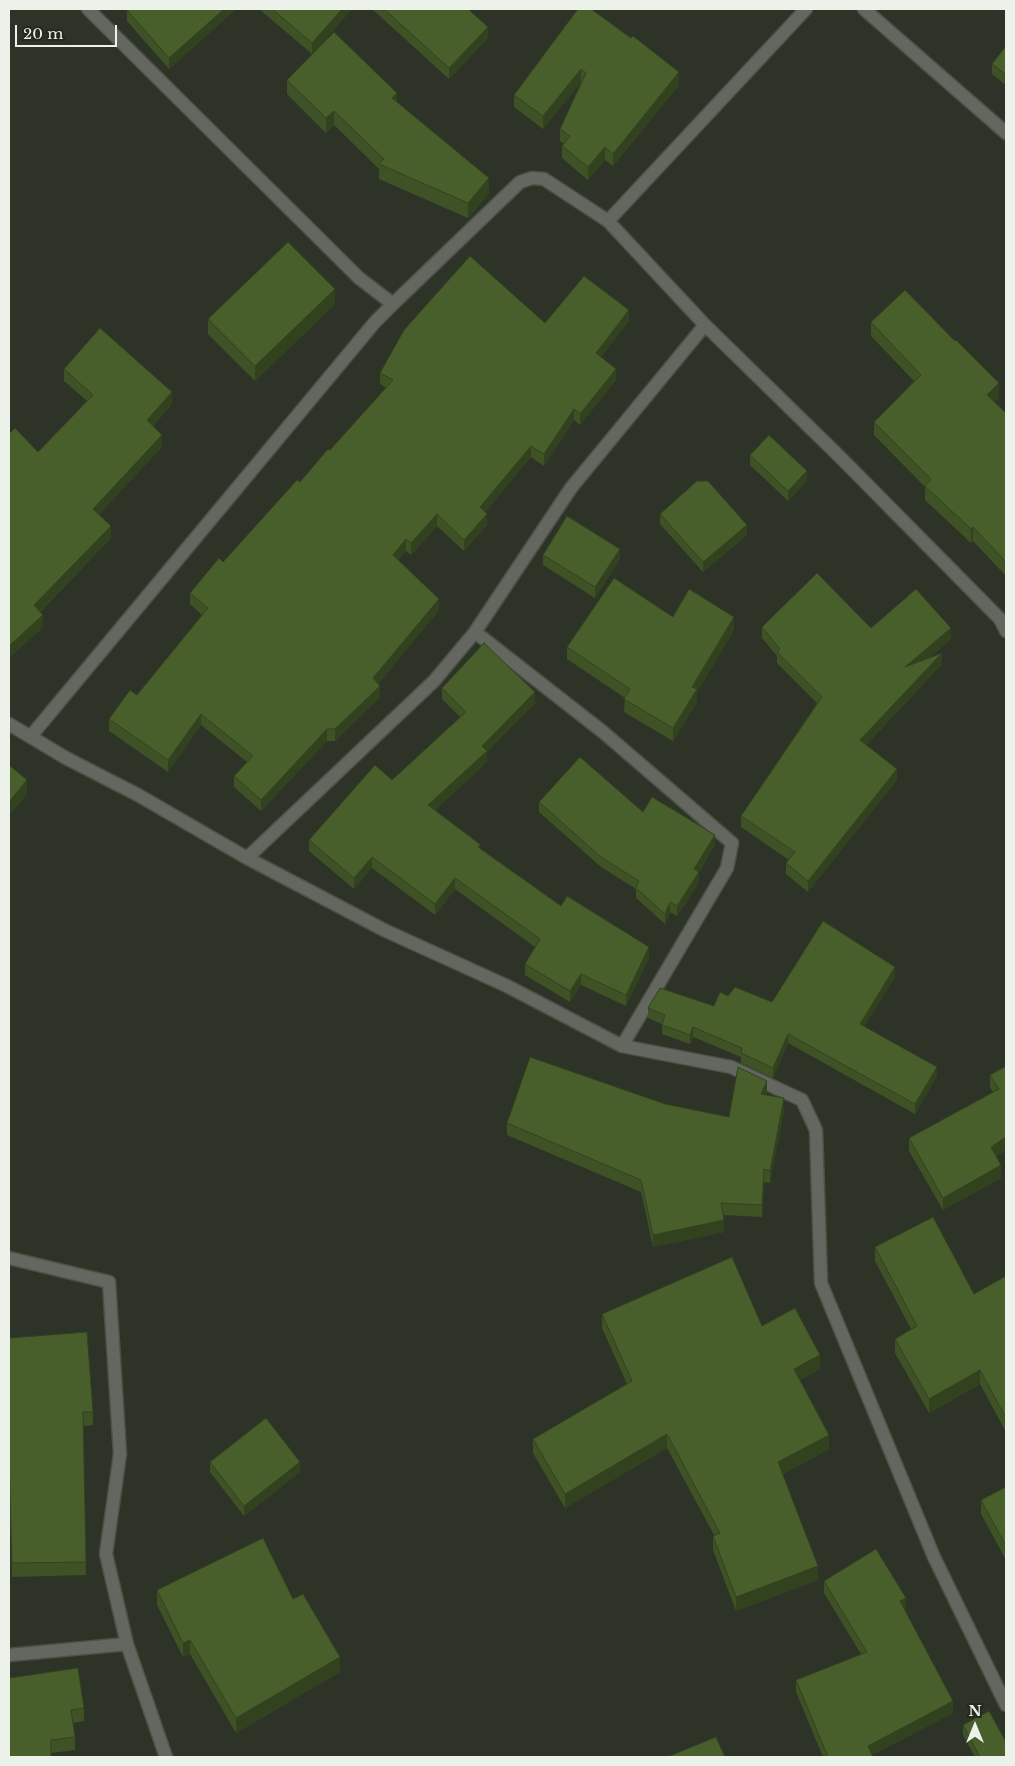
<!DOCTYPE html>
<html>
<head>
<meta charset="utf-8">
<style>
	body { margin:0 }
	#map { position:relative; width:1015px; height:1766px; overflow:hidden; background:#2d3327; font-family:"Libre Baskerville",serif }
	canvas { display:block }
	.frame { position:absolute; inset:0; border:10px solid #ecf1e9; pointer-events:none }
	.north { position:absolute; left:950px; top:1701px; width:50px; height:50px; -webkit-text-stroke:4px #24291d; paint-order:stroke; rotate:0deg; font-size:14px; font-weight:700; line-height:20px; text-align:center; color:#ecf1e9 }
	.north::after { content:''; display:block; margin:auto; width:18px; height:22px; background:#ecf1e9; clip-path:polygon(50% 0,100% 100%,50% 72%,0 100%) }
	.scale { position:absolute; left:15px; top:25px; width:102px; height:22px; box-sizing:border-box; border:2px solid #ecf1e9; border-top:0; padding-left:6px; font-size:15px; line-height:18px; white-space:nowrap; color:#ecf1e9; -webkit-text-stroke:4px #24291d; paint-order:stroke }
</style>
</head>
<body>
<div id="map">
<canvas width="1015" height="1766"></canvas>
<div class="frame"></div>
<div class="north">N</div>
<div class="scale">20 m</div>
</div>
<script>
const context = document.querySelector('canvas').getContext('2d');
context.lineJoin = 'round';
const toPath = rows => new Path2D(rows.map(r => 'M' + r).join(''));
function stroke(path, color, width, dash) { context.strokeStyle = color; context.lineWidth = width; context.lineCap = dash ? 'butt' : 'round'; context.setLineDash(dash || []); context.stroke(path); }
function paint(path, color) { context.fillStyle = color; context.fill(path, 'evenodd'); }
const street = toPath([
	[864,9,1006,133],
	[608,221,806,9],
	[393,304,520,182,532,178,544,179,608,221,705,325,842,459,1000,619,1006,631],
	[475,632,571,488,705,325],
	[9,724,66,758,138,795,247,858,384,930,507,986,622,1046,731,1067,802,1100,816,1130,821,1283,934,1557,1006,1705],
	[31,736,375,322,393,304,359,278,88,9],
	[247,858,434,681,475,632,603,732,732,843,727,868,622,1046],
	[9,1258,109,1282,120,1454,106,1554,127,1644],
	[9,1655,127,1644,166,1757]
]);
const wall = toPath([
	[129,9,236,9,169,69,127,21,127,10],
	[259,9,352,9,312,54],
	[372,9,468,9,488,38,449,79],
	[578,9,679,85,613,166,605,160,588,180,562,158,562,146,564,144,560,141,560,129,581,82,543,129,514,107,514,95],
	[1006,46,1006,85,992,74,992,64],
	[287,80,397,102,489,193,468,218,379,179,379,169,334,125,326,133,287,94],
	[335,304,255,381,208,334,208,319],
	[629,321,601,357,616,380,580,425,574,420,544,466,531,457,485,512,487,525,464,551,437,526,411,555,406,551,398,560,439,610,378,684,380,697,335,741,327,741,261,811,234,787,234,776,247,762,201,725,168,772,109,731,109,719,137,695,202,615,190,604,190,593,223,562,300,482,330,450,386,388,380,384,380,373,545,323],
	[871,322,999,397,994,402,1006,413,1006,576,973,541,971,543,925,500,925,487,874,435,874,422,914,381,871,336],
	[64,369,172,404,153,426,162,447,99,514,111,538,40,612,43,627,9,658,9,434,38,452,87,401,64,381],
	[750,455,807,481,788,501,750,465],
	[660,514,747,535,703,572,660,524],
	[543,555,620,559,595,598,543,565],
	[673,617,734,630,697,692,697,702,673,741,624,712,625,698,567,659,567,647],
	[762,627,871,628,951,639,928,659,942,664,866,745,897,780,808,892,786,874,786,863,789,860,741,827,741,816,817,703,777,663,777,656,762,638],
	[442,688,535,703,487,752,487,762,435,810,481,849,561,906,649,958,626,1006,581,985,570,1002,525,975,525,964,535,947,455,889,435,915,372,868,354,889,309,851,309,840,392,780,460,717,442,699],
	[539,802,643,812,715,845,699,872,699,882,677,916,670,912,665,924,636,898,636,889,601,867,539,812],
	[895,977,864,1026,937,1076,915,1114,788,1043,773,1078,741,1063,741,1057,693,1037,690,1044,662,1034,662,1024,648,1018,648,1008,714,1006,728,996,772,1002],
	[1006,1066,1006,1150,996,1156,1001,1178,943,1210,909,1151,909,1138,993,1092,990,1088,990,1075],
	[767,1093,766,1095,784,1110,770,1183,764,1182,762,1217,723,1215,724,1232,653,1247,641,1192,507,1135,507,1123,665,1104,729,1117],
	[875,1247,974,1294,1006,1276,1006,1432,980,1384,929,1413,895,1353,895,1339,911,1329,875,1261],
	[602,1314,762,1326,820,1369,800,1380,829,1449,783,1474,818,1580,736,1611,713,1550,713,1536,714,1535,667,1448,565,1508,533,1453,533,1439,627,1384,602,1328],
	[9,1338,93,1412,93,1425,83,1426,86,1575,12,1577,9,1467],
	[210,1462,300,1472,244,1516,210,1472],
	[1006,1487,1006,1560,981,1514,981,1500],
	[824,1581,906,1610,905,1610,953,1713,872,1755,873,1757,823,1757,796,1692,796,1680,861,1654,824,1593],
	[157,1590,293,1599,340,1672,236,1733,190,1654,183,1657,157,1605],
	[9,1678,84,1708,84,1721,73,1723,75,1737,75,1750,51,1753],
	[963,1725,1006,1757,975,1757,963,1735]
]);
const shadedWall = toPath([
	[224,9,236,9,169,69,169,58],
	[342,9,352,9,312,54,312,43],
	[488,27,488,38,449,79,449,68],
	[581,69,581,82,543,129,543,116],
	[679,72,679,85,613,166,613,154],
	[397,93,397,107,392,98],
	[334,111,334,125,326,133,326,118],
	[605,147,605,160,588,180,588,167],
	[489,178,489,193,468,218,468,203],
	[335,289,335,304,255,381,255,366],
	[629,310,629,321,596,364,596,353],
	[616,369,616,380,580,425,580,414],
	[999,383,999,397,987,409,987,395],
	[172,392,172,404,147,432,147,420],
	[574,409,574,420,544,466,544,454],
	[162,435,162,447,93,521,93,509],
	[531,446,531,457,480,518,480,507],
	[807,471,807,481,788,501,788,491],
	[437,514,437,526,411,555,411,543],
	[487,514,487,525,464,551,464,540],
	[747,525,747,535,703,572,703,562],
	[111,526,111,538,34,617,34,605],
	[973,527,973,541,971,543,971,529],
	[406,539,406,551,393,566,393,555],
	[620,549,620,559,595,598,595,587],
	[439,599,439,610,373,690,373,678],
	[43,615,43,627,9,658,9,646],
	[734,617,734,630,697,692,697,702,673,741,673,728,692,687],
	[951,628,951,639,905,678,905,667],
	[942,653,942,664,860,751,860,740],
	[380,686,380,697,335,741,335,729],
	[535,692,535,703,487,752,487,762,428,816,428,805,482,746],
	[201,714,201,725,168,772,168,760],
	[327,729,327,741,261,811,261,800],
	[897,769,897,780,808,892,808,881],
	[27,780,27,794,9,816,9,802],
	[715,835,715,845,694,879,694,869],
	[372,857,372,868,354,889,354,878],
	[699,872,699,882,677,916,677,906],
	[455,878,455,889,435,915,435,904],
	[670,902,670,912,665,924,665,914],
	[649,947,649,958,626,1006,626,995],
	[895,967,895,977,860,1033,860,1024],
	[581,974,581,985,570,1002,570,991],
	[693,1027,693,1037,690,1044,690,1035],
	[788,1034,788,1043,773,1078,773,1068],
	[937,1067,937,1076,915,1114,915,1104],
	[767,1081,767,1093,761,1106,761,1094],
	[784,1098,784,1110,770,1183,770,1171],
	[1006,1137,1006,1150,991,1159,991,1147],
	[1001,1165,1001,1178,943,1210,943,1198],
	[764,1169,764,1182,762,1217,762,1205],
	[724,1220,724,1232,653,1247,653,1235],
	[820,1355,820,1369,794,1384,794,1369],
	[980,1370,980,1384,929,1413,929,1399],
	[667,1434,667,1448,565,1508,565,1494],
	[829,1435,829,1449,778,1476,778,1462],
	[300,1462,300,1472,244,1516,244,1506],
	[818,1566,818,1580,736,1611,736,1597],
	[906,1598,906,1610,900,1613,900,1601],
	[190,1640,190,1654,183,1657,183,1643],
	[340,1657,340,1672,236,1733,236,1718],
	[953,1701,953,1713,868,1757,868,1746]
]);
const building = toPath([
	[129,9,224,9,169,58,127,10,129,9],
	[272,9,342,9,312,43,272,9],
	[384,9,468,9,488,27,449,68,384,9],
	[578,9,591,9,631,38,633,36,679,72,613,154,605,147,588,167,562,146,570,136,560,129,586,73,581,69,543,116,514,95,578,9],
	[334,32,397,93,392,98,489,178,468,203,379,164,384,159,334,111,326,118,287,80,334,32],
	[1006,46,1006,75,992,64,1006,46],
	[288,242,335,289,255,366,208,319,288,242],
	[470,256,545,323,584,276,629,310,596,353,616,369,580,414,574,409,544,454,531,446,480,507,487,514,464,540,437,514,411,543,406,539,393,555,439,599,373,678,380,686,335,729,327,729,261,800,234,776,253,756,201,714,168,760,109,719,130,690,137,695,208,608,190,593,219,558,223,562,297,480,300,482,328,449,330,450,393,380,380,373,404,330,470,256],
	[905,290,955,341,956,340,999,383,987,395,1006,413,1006,562,973,527,971,529,925,486,931,479,874,422,921,375,871,322,905,290],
	[100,328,172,392,147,420,162,435,93,509,111,526,34,605,43,615,9,646,9,434,15,428,38,452,93,395,64,369,100,328],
	[769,435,807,471,788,491,750,455,769,435],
	[697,481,708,481,747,525,703,562,660,514,697,481],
	[567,516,620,549,595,587,543,555,567,516],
	[817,573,871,628,916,589,951,628,905,667,942,653,860,740,897,769,808,881,786,863,795,852,741,816,822,697,777,652,780,649,762,627,817,573],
	[614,578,673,617,689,589,734,617,692,687,697,689,673,728,624,699,630,689,567,647,614,578],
	[484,643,535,692,482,746,487,751,428,805,481,845,478,847,561,906,567,896,649,947,626,995,581,974,570,991,525,964,540,939,455,878,435,904,372,857,354,878,309,840,375,765,392,780,466,712,442,688,484,643],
	[580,757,643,812,652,797,715,835,694,869,699,872,677,906,670,902,665,914,636,888,639,881,601,857,539,802,580,757],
	[9,765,27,780,9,802,9,765],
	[823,921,895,967,860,1024,937,1067,915,1104,788,1034,773,1068,741,1053,742,1048,693,1027,690,1035,662,1025,665,1015,648,1008,660,988,714,1006,720,992,728,996,735,987,772,1002,823,921],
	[530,1057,665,1104,729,1117,738,1067,767,1081,761,1094,784,1098,770,1171,764,1169,762,1205,721,1203,724,1220,653,1235,641,1180,507,1123,530,1057],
	[1006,1066,1006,1137,991,1147,1001,1165,943,1198,909,1138,999,1089,990,1075,1006,1066],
	[933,1217,974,1294,1006,1276,1006,1418,980,1370,929,1399,895,1339,917,1326,875,1247,933,1217],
	[732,1257,762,1326,795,1308,820,1355,794,1369,829,1435,778,1462,818,1566,736,1597,713,1536,720,1533,667,1434,565,1494,533,1439,632,1381,602,1314,732,1257],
	[87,1332,93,1412,83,1412,86,1562,12,1563,9,1454,9,1338,87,1332],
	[266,1418,300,1462,244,1506,210,1462,266,1418],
	[1006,1487,1006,1546,981,1500,1006,1487],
	[263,1538,293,1599,303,1594,340,1657,236,1718,190,1640,183,1643,157,1590,263,1538],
	[876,1549,906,1598,900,1601,953,1701,868,1746,873,1757,828,1757,796,1680,867,1652,824,1581,876,1549],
	[78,1668,84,1708,71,1710,75,1737,51,1740,51,1757,9,1757,9,1678,78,1668],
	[989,1711,1006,1742,1006,1757,980,1757,963,1725,989,1711],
	[716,1737,725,1757,667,1757,716,1737]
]);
stroke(street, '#4c5146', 15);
stroke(street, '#646760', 12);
paint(wall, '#3e5226');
paint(shadedWall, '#32421f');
paint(building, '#485f2c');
stroke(building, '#32421f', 1);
</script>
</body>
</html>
